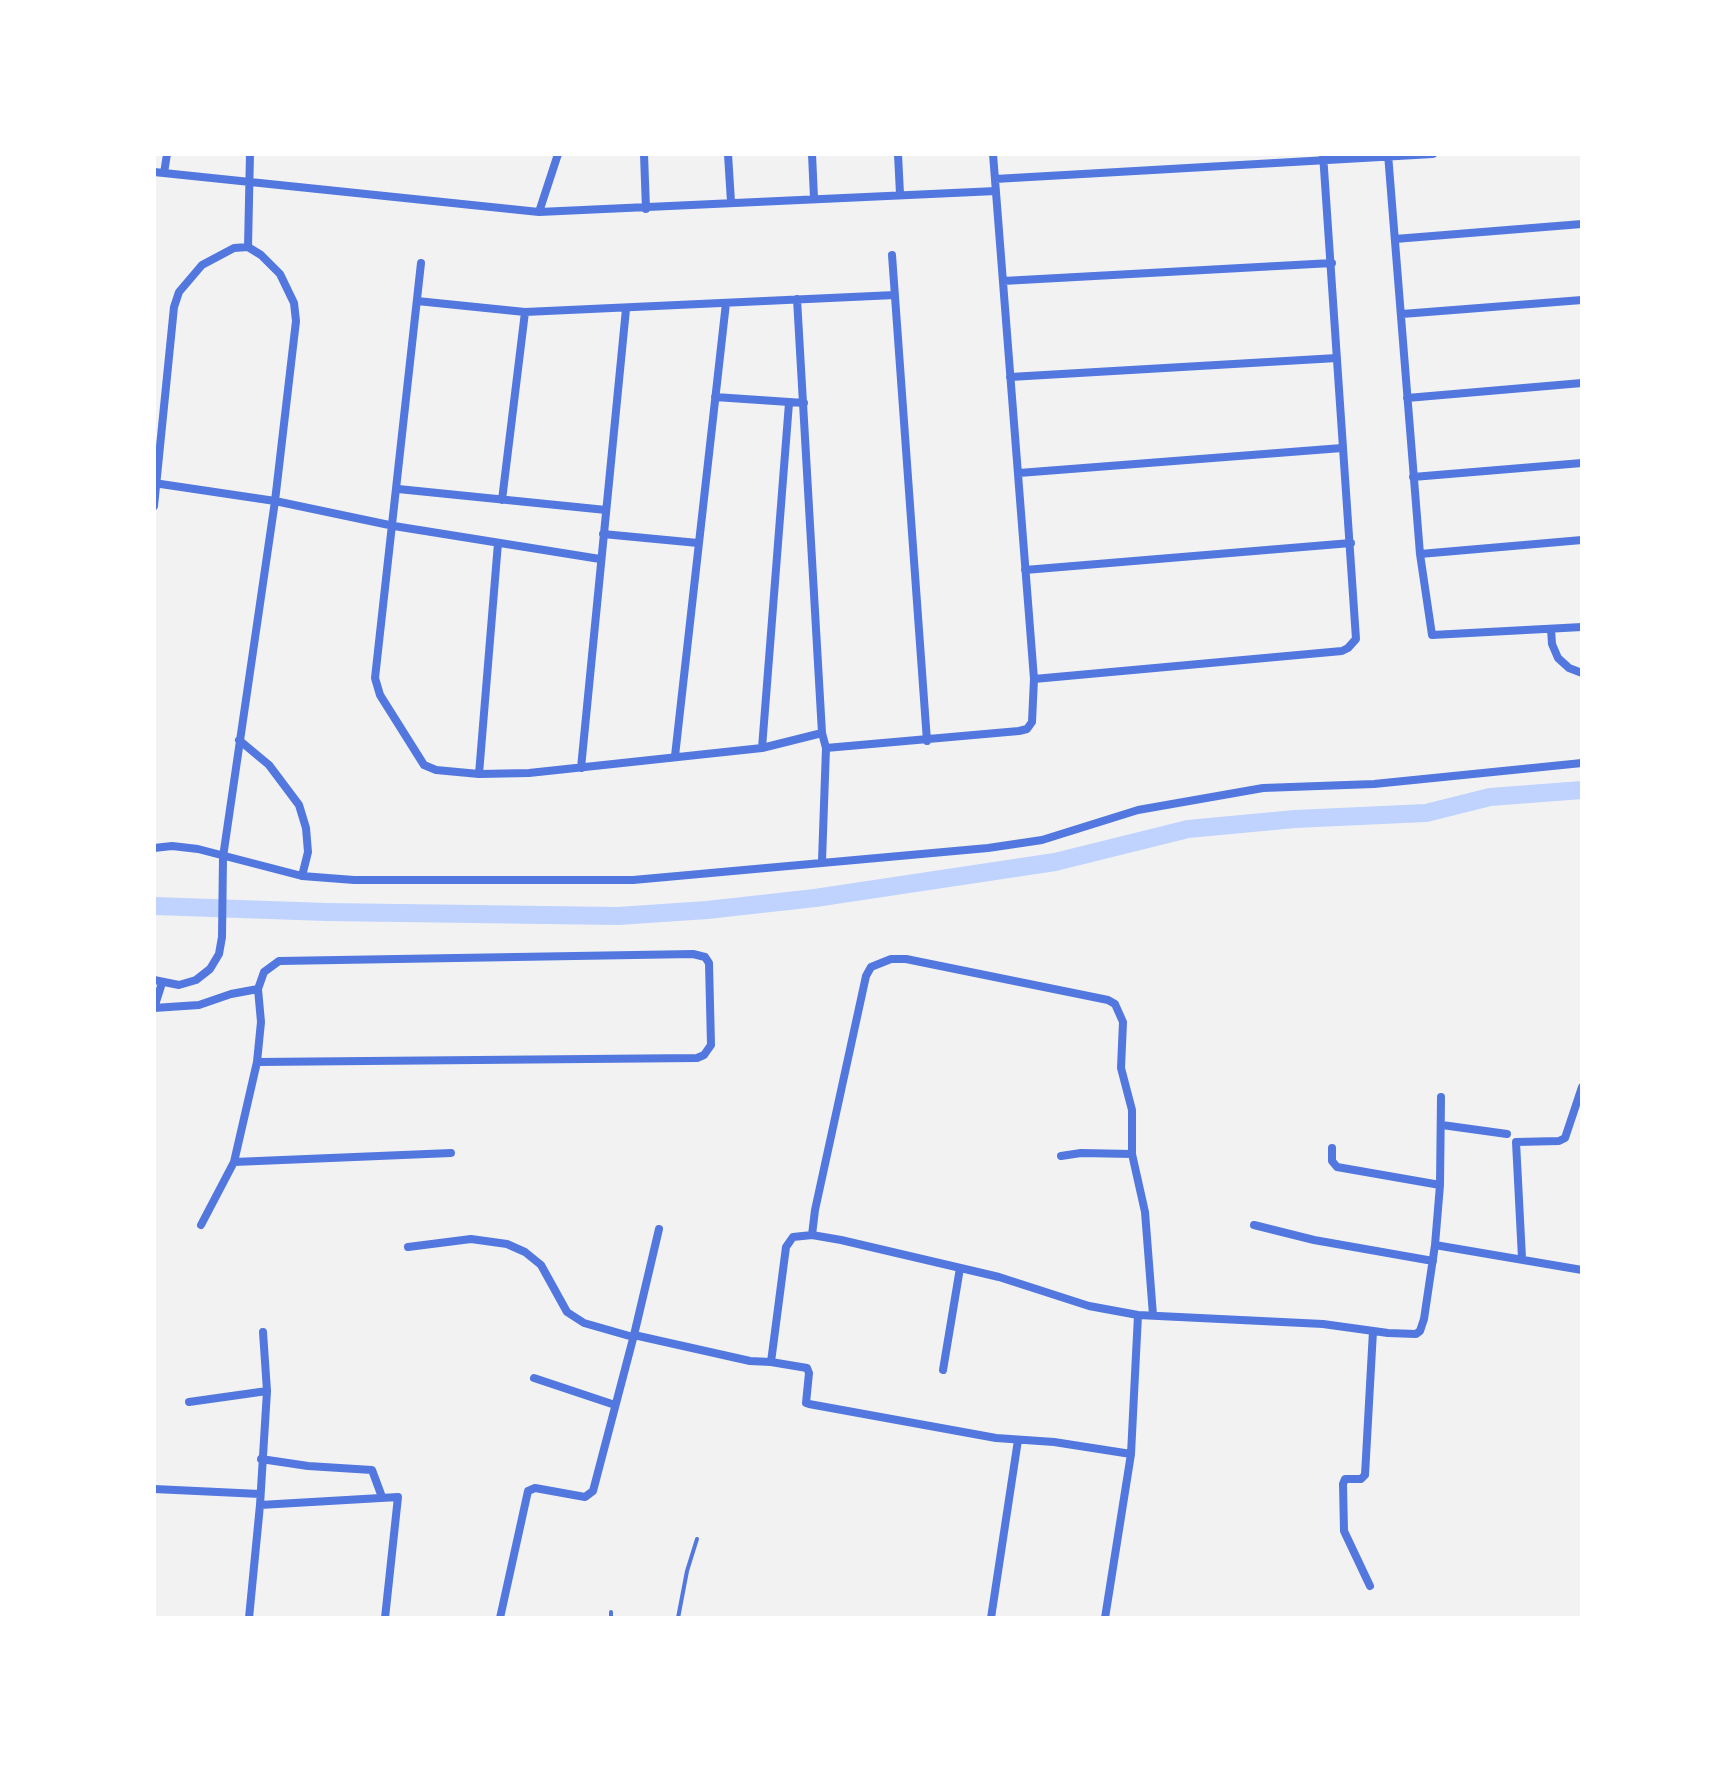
<!DOCTYPE html>
<html>
<head>
<meta charset="utf-8">
<style>
	body { margin:0 }
	#map { position:relative; width:1736px; height:1772px; overflow:hidden; background:#f2f2f2; font-family:Overpass,sans-serif }
	canvas { display:block }
	.frame { position:absolute; inset:0; border:156px solid #fff; pointer-events:none }
</style>
</head>
<body>
<div id="map">
<canvas width="1736" height="1772"></canvas>
<div class="frame"></div>
</div>
<script>
const context = document.querySelector('canvas').getContext('2d');
context.lineJoin = 'round';
const toPath = rows => new Path2D(rows.map(r => 'M' + r).join(''));
function stroke(path, color, width, dash) { context.strokeStyle = color; context.lineWidth = width; context.lineCap = dash ? 'butt' : 'round'; context.setLineDash(dash || []); context.stroke(path); }
const canal = toPath([
	[154,906,327,912,618,916,707,910,815,898,1055,862,1188,829,1295,819,1426,813,1490,797,1582,790]
]);
const service = toPath([
	[611,1618,611,1612],
	[678,1618,687,1571,697,1539]
]);
const minor = toPath([
	[644,154,646,209],
	[728,154,731,202],
	[812,154,814,198],
	[898,154,900,194],
	[1388,154,1420,554,1432,635,1582,627],
	[154,172,539,212,996,191],
	[164,173,167,154],
	[995,179,1433,154],
	[539,212,558,154],
	[1395,239,1582,224],
	[248,247,250,154],
	[892,255,927,741],
	[421,263,375,678,380,695,424,765,436,770,479,774,529,773,762,748,822,733],
	[1003,281,1332,263],
	[797,299,822,733,826,748],
	[417,301,525,312,895,295],
	[1402,314,1582,300],
	[1010,377,1337,358],
	[715,397,804,403],
	[1407,398,1582,383],
	[1019,473,1342,448],
	[1413,477,1582,463],
	[154,483,275,501,394,526,600,559],
	[398,489,606,510],
	[502,500,525,312],
	[154,506,174,307,179,292,202,265,234,248,248,247,261,255,280,274,294,303,296,321,275,501,223,857,222,937,219,954,210,969,196,980,179,985,154,980],
	[603,534,698,543],
	[1420,554,1582,540],
	[1025,570,1351,543],
	[1551,629,1552,644,1558,658,1569,668,1582,673],
	[1034,679,1342,651,1348,648,1356,639,1323,154],
	[239,740,269,765,299,805,306,828,308,852,302,876],
	[762,748,789,403],
	[675,756,726,303],
	[581,768,626,309],
	[479,774,498,543],
	[154,848,172,846,198,849,302,876,354,880,633,880,988,848,1042,840,1138,810,1263,788,1374,784,1582,763],
	[822,861,826,748,1019,731,1027,729,1032,722,1034,679,993,154],
	[154,1008,199,1005,231,994,258,989,264,972,279,961,693,954,705,957,709,963,711,1045,704,1055,697,1058,257,1062],
	[154,1008,162,983],
	[1442,1125,1507,1134],
	[1332,1148,1332,1161,1337,1167,1440,1185],
	[1061,1156,1081,1153,1132,1154],
	[234,1162,451,1153],
	[201,1225,234,1162,257,1062,261,1022,258,989],
	[1254,1225,1314,1240,1433,1261],
	[812,1235,815,1210,866,976,871,967,891,959,906,959,1108,1000,1115,1004,1123,1022,1121,1068,1132,1110,1132,1154,1145,1212,1153,1315],
	[1435,1245,1582,1270],
	[408,1247,471,1239,507,1244,525,1252,541,1265,567,1312,584,1323,633,1337],
	[1522,1258,1516,1142,1559,1141,1565,1138,1582,1087],
	[634,1335,659,1229],
	[771,1362,807,1368,809,1373,806,1403,809,1404,996,1438,1054,1442,1131,1454],
	[943,1370,960,1268],
	[534,1378,615,1405],
	[189,1402,267,1391],
	[261,1459,308,1466,372,1470,382,1497],
	[154,1489,260,1494],
	[260,1505,398,1497,385,1618],
	[1370,1586,1344,1531,1343,1484,1345,1479,1361,1479,1365,1475,1373,1331],
	[249,1618,260,1505,267,1391,263,1332],
	[500,1618,528,1491,535,1488,585,1497,593,1491,634,1335,750,1361,771,1362,786,1247,793,1237,812,1235,841,1240,999,1277,1089,1306,1138,1315,1323,1324,1388,1333,1416,1334,1420,1331,1424,1319,1435,1245,1440,1185,1441,1097],
	[991,1618,1018,1440],
	[1105,1618,1131,1454,1138,1315]
]);
stroke(canal, '#bfd3fe', 18);
stroke(service, '#5277de', 4);
stroke(minor, '#5277de', 8);
</script>
</body>
</html>
